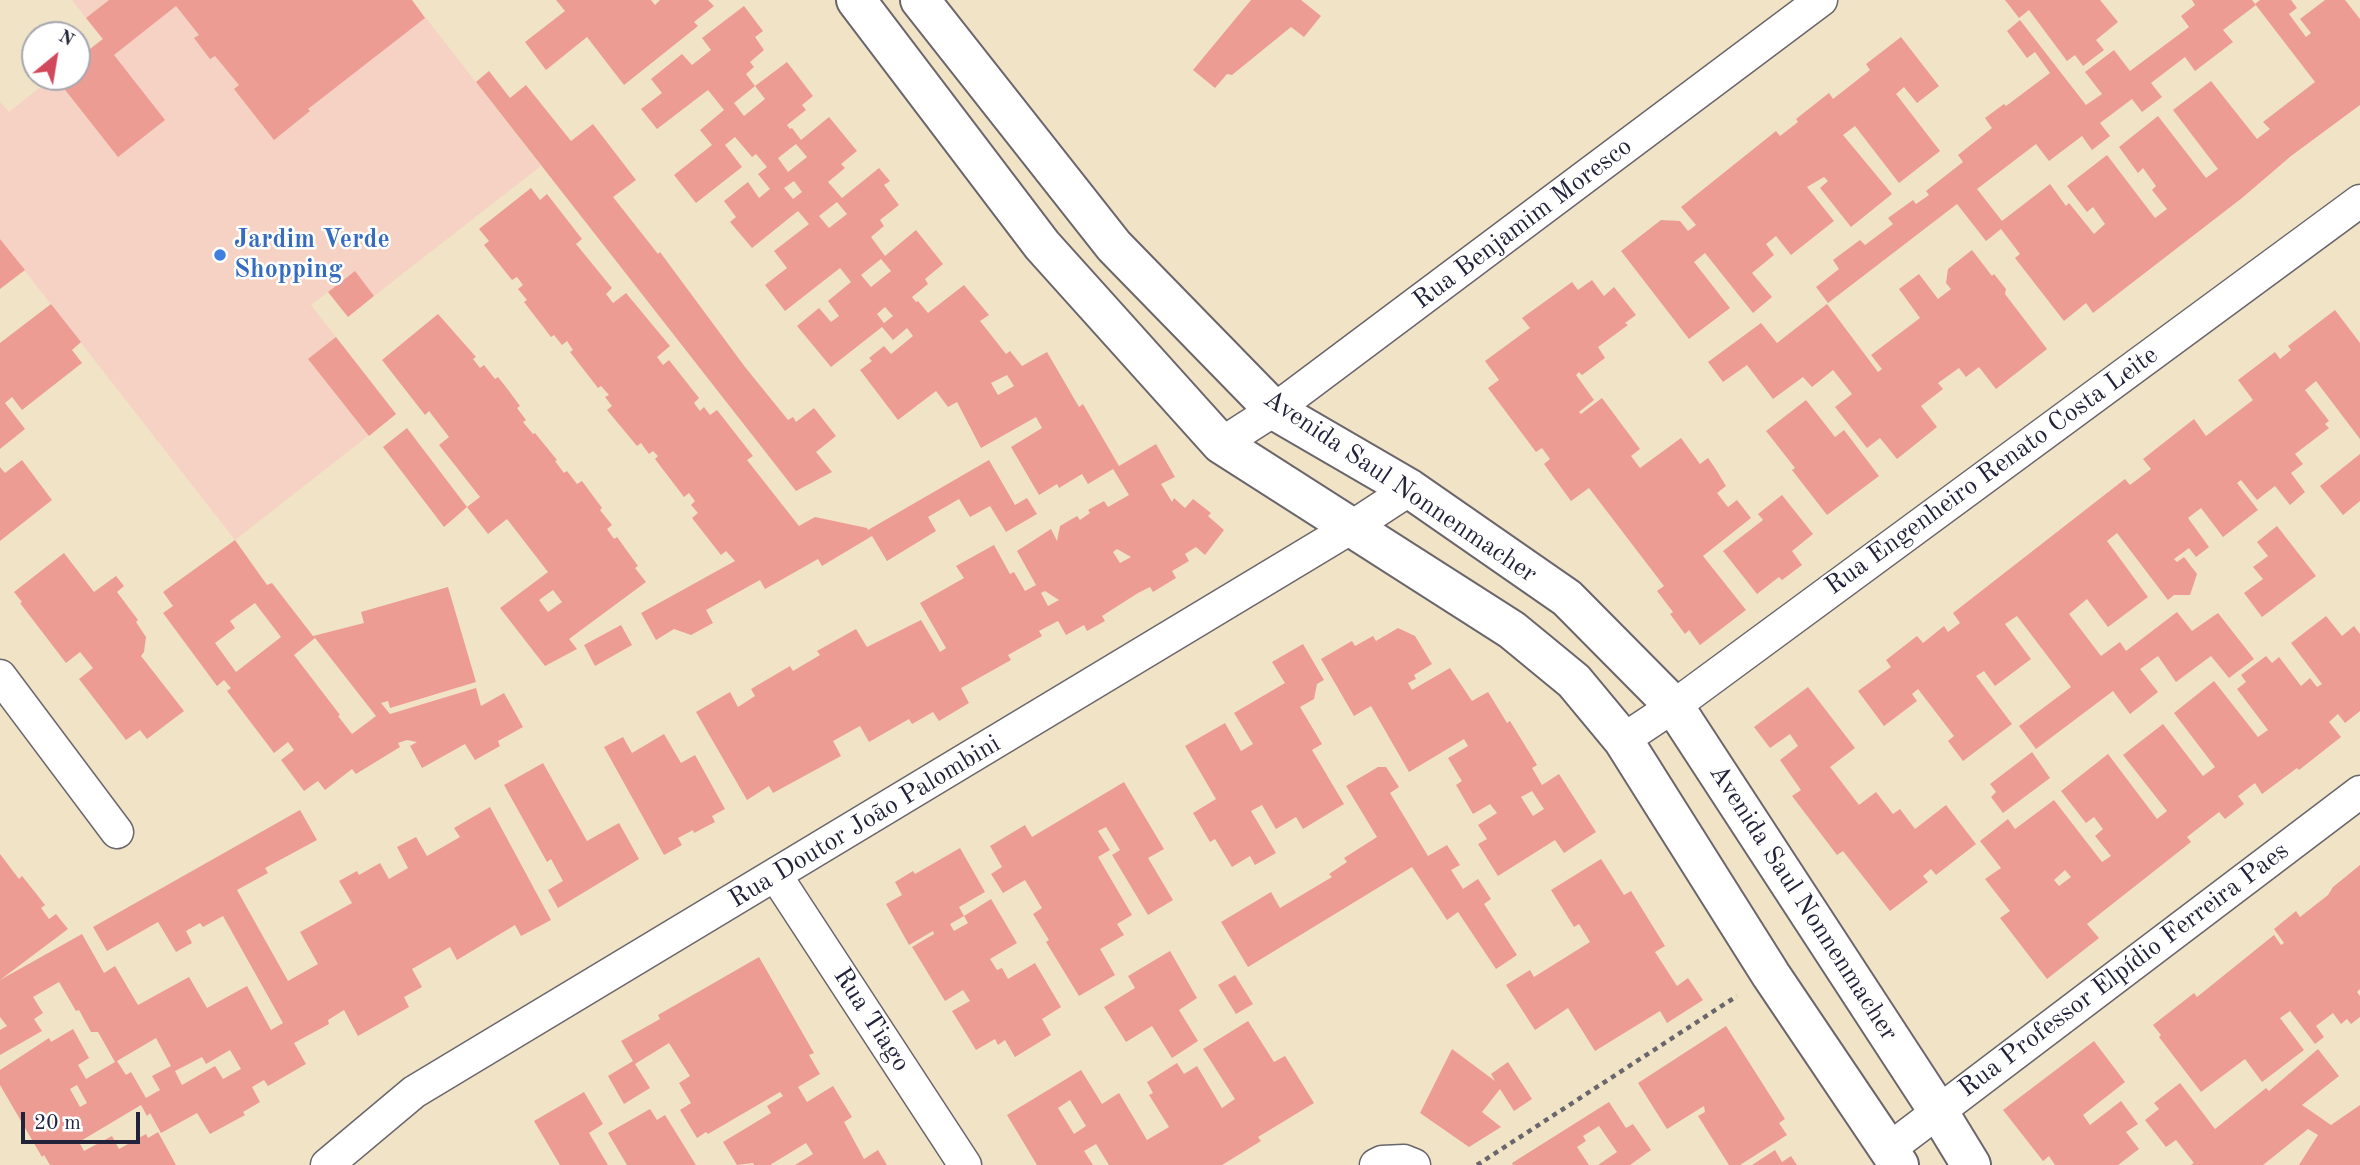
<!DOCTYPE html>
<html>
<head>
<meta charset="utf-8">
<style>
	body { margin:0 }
	#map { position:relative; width:2360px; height:1165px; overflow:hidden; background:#f0e3c6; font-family:"Old Standard TT",serif }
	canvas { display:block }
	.north { position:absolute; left:21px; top:21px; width:70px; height:70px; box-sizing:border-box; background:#fff; border:2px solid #a7a7b1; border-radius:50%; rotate:30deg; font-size:19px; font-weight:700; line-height:28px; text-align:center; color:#22223b }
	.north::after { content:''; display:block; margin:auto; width:24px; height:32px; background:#d1495b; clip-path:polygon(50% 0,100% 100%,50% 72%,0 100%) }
	.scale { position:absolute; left:21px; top:1112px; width:119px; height:32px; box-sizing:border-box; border:4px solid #22223b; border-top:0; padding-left:9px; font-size:21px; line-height:24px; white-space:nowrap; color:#22223b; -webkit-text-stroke:5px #fff; paint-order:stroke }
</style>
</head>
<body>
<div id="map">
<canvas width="2360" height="1165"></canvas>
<div class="north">N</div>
<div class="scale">20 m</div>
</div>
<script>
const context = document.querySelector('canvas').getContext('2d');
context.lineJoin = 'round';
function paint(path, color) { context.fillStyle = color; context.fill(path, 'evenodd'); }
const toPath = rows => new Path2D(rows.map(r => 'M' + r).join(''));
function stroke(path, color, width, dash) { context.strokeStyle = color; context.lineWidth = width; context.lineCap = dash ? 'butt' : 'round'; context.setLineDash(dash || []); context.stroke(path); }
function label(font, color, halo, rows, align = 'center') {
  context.font = font + ' "Old Standard TT",serif'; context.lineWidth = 5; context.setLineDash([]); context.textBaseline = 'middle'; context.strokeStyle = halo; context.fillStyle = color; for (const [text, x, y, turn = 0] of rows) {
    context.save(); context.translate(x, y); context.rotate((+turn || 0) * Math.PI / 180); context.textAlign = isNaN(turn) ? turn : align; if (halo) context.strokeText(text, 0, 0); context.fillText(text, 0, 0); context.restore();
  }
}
const built = toPath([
	[72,0,412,0,541,166,374,296,354,272,311,305,396,414,235,540,0,239,0,102,9,112,53,77,77,77,77,59,102,39]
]);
const building = toPath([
	[109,0,412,0,425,18,308,109,310,111,274,140,234,89,239,85,215,56,210,59,194,38,199,35,176,6,114,55,165,120,118,157,55,77,77,77,77,59,103,39,86,18],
	[556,0,651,0,655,5,660,0,708,0,714,6,694,22,698,26,624,85,587,37,546,70,525,42,565,11],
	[1251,0,1301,0,1321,16,1304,37,1291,27,1232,75,1227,74,1215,88,1193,70],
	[2005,0,2100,0,2118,22,2096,40,2104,50,2083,66,2075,55,2067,61,2029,10,2019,18],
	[2192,0,2252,0,2256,5,2223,30,2233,42,2195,71,2185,57,2151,83,2162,97,2142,112,2132,99,2100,123,2110,136,2092,150,2082,136,2049,161,2036,144,1977,189,2002,221,2050,184,2066,206,2069,203,2094,234,2105,224,2093,207,2087,212,2067,186,2107,155,2155,218,2167,209,2152,190,2156,186,2143,168,2138,173,2119,147,2158,116,2206,178,2218,169,2173,110,2211,81,2257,139,2270,129,2263,122,2315,82,2255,4,2260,0,2291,0,2297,8,2289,14,2306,37,2311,33,2300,19,2325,0,2345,0,2360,19,2360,105,2291,156,2242,198,2093,313,2086,303,2064,321,2015,258,2020,254,2001,229,1986,241,1957,204,1828,303,1816,287,1839,269,1833,260,1860,240,1865,245,1893,224,1888,218,1913,200,1916,204,1929,195,1926,191,1963,162,1958,155,1992,128,1985,118,2004,104,2006,106,2050,73,2035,52,2027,58,2007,31,2020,20,2086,105,2102,94,2085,72,2114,50,2130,71,2189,27,2181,16,2195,5],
	[744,6,763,31,755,37,764,50,750,62,754,67,746,74,755,86,734,103,744,116,765,99,755,86,787,62,813,96,802,105,806,110,787,125,790,129,792,128,801,140,829,117,857,151,841,164,845,168,828,182,842,198,879,168,890,181,884,185,899,205,880,220,884,226,871,237,885,256,916,230,943,264,925,279,928,284,912,297,916,302,918,301,928,313,964,285,989,315,980,321,1006,354,1010,351,1022,366,1047,352,1079,407,1083,404,1119,466,1156,444,1175,477,1161,484,1172,502,1174,498,1185,508,1193,499,1211,513,1208,516,1224,530,1205,555,1196,547,1185,554,1189,561,1172,571,1176,578,1153,592,1150,587,1138,593,1102,616,1105,621,1087,631,1084,625,1066,635,1058,621,1039,631,1042,636,1008,655,1011,660,961,688,969,703,939,721,933,712,912,724,909,719,869,742,860,726,833,741,841,756,773,793,769,786,747,800,696,712,730,692,738,707,755,696,751,689,790,666,793,671,820,655,817,651,856,629,867,647,921,620,940,652,946,648,920,603,964,578,956,566,994,545,1010,574,1014,572,1025,591,1036,585,1017,551,1051,529,1057,541,1060,526,1077,516,1080,520,1090,513,1088,510,1104,501,1108,507,1129,495,1113,469,1088,484,1082,474,1059,488,1057,484,1039,495,1011,447,1042,428,1036,417,981,448,957,402,948,407,936,391,898,420,860,370,872,361,869,358,884,346,891,354,913,336,907,328,893,340,882,327,831,367,797,326,819,308,831,322,839,316,828,301,851,282,840,268,785,311,765,285,787,268,774,251,809,224,798,211,752,248,730,222,736,217,724,201,748,182,759,198,770,189,758,174,767,167,756,154,752,157,735,137,725,145,742,167,696,203,674,175,712,145,700,130,724,110,708,90,657,129,641,109,662,93,651,79,682,54,692,65,711,50,702,38],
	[796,144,807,157,788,172,778,158],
	[794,181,802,192,793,199,784,188],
	[837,202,847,214,829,228,819,216],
	[881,259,891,271,871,287,861,275],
	[885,307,893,316,884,323,877,314],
	[1007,375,1014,386,998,395,991,383],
	[1117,549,1131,557,1120,563,1113,552],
	[1045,591,1059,600,1048,606,1041,593],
	[1901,37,1939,86,1917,103,1904,87,1896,94,1940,151,1899,183,1855,126,1843,135,1892,194,1851,227,1820,188,1828,181,1824,177,1807,187,1834,221,1791,255,1776,236,1766,244,1774,255,1752,273,1772,297,1753,313,1705,253,1694,262,1730,308,1689,339,1621,251,1661,220,1680,221,1688,231,1696,225,1681,207,1776,131,1780,136,1798,122,1796,119,1829,93,1833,99,1870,70,1866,64],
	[489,71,510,98,526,85,571,141,593,124,636,180,613,197,658,254,660,252,745,367,788,420,793,417,796,422,814,408,836,436,816,452,832,472,796,491,476,82],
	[531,188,540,200,547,194,582,239,576,244,612,288,606,294,613,303,626,293,670,346,657,357,663,365,669,360,699,398,694,403,700,411,704,407,710,415,717,410,753,456,747,460,799,526,815,517,867,528,868,530,989,460,1015,505,1027,498,1037,514,1006,532,990,506,970,517,959,499,928,517,936,531,887,561,872,536,822,566,818,559,765,589,760,580,706,610,713,623,691,635,674,629,656,640,641,613,735,561,726,551,721,555,692,518,698,513,691,505,695,501,689,493,684,497,655,459,658,456,653,451,649,454,641,443,637,446,607,410,612,406,605,397,609,395,601,386,598,388,570,352,573,350,567,341,562,345,554,335,551,337,524,302,527,300,518,289,523,285,517,277,512,280,484,245,489,241,479,229],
	[0,239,25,270,0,289],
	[1972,250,1992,276,1994,274,2006,289,2005,294,2047,349,1996,389,1979,367,1966,377,1959,368,1938,383,1943,389,1921,406,1937,427,1897,459,1880,438,1867,448,1835,407,1852,394,1833,370,1812,387,1803,377,1773,399,1747,365,1723,382,1708,362,1761,323,1777,343,1827,304,1878,372,1882,369,1871,355,1920,318,1899,289,1919,274,1938,299,1951,289,1946,283,1948,269],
	[355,271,374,296,348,317,328,292],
	[1592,280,1604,296,1614,287,1636,315,1625,323,1628,325,1598,347,1605,358,1582,375,1579,372,1576,375,1594,400,1579,412,1581,414,1602,398,1640,449,1631,456,1640,468,1681,438,1700,464,1708,458,1715,468,1726,486,1717,493,1728,507,1737,500,1751,518,1703,556,1746,610,1700,645,1689,630,1685,634,1670,614,1673,612,1657,591,1664,586,1589,488,1571,501,1544,464,1550,459,1542,448,1536,452,1488,388,1499,380,1485,361,1530,328,1522,318,1572,282,1578,290],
	[51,304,81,342,72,350,82,363,22,410,12,397,5,403,25,429,0,449,0,343],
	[2335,310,2360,343,2360,439,2316,381,2305,390,2329,421,2325,424,2329,428,2295,454,2303,464,2291,473,2305,492,2290,505,2275,486,2257,500,2241,480,2237,483,2258,510,2223,537,2201,508,2188,518,2209,547,2196,557,2189,548,2174,559,2177,562,2184,557,2197,574,2190,595,2174,595,2168,600,2117,533,2107,541,2148,597,2108,627,2087,599,2069,614,2101,656,2120,642,2126,651,2177,612,2192,631,2218,613,2254,659,2229,678,2211,656,2176,682,2158,656,2140,669,2158,692,2130,714,2113,691,2036,749,2019,726,2071,687,2017,616,2005,624,2031,659,1995,686,1984,671,1976,676,2012,724,1963,761,1948,741,1954,736,1918,689,1912,694,1917,701,1884,726,1858,691,1891,667,1886,660,1917,636,1923,643,1944,626,1948,632,1960,623,1953,613,2125,479,2130,485,2151,469,2143,459,2194,419,2206,436,2253,400,2238,380,2275,352,2280,359,2291,350,2288,346],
	[438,314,476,357,473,359,480,368,484,365,495,379,498,377,509,391,520,406,517,408,526,420,523,422,533,434,535,433,557,460,555,461,564,473,567,471,577,484,582,481,602,508,600,510,612,525,607,529,614,539,617,537,638,566,635,568,646,582,569,639,577,649,545,666,500,608,548,572,507,519,488,534,467,507,480,497,439,445,449,437,429,411,425,415,382,360],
	[553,590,562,602,548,612,539,600],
	[336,337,396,414,369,436,308,359],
	[1806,400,1835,437,1844,430,1879,476,1827,515,1792,470,1795,468,1766,431],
	[407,428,467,507,444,527,383,447],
	[2360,454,2360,501,2343,515,2320,486],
	[22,460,52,500,0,541,0,467,5,473],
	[1782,495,1813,534,1792,551,1802,565,1782,580,1779,577,1757,594,1723,551,1763,520,1758,514],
	[2277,526,2316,576,2262,617,2244,593,2263,579,2253,567,2268,556,2257,542],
	[235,540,267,585,272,583,313,636,364,623,361,612,448,587,476,682,390,708,388,701,381,703,390,714,476,688,481,706,504,693,523,727,498,741,500,746,475,760,465,744,422,768,410,746,417,742,407,740,398,743,400,747,356,774,352,769,325,790,318,781,304,791,281,760,294,750,288,742,274,753,227,691,231,688,224,680,217,686,163,613,173,606,163,592],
	[255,603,281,637,236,672,215,643,235,628,230,621],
	[315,638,376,716,352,734,338,716,340,715,294,655],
	[64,553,94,592,116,576,124,586,117,592,138,620,136,622,146,637,144,652,141,656,184,711,147,739,140,730,126,740,79,679,93,668,80,652,66,663,20,603,22,602,14,592],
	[2326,616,2342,636,2354,626,2360,634,2360,711,2345,723,2338,714,2329,722,2341,737,2299,770,2297,768,2262,794,2255,783,2238,796,2244,804,2225,819,2219,812,2187,837,2191,842,2087,924,2099,938,2047,979,2000,918,2010,911,1985,879,2001,868,1980,841,2008,819,2015,829,2054,800,2102,862,2111,856,2095,836,2103,829,2094,817,2086,823,2061,791,2108,754,2157,819,2167,811,2123,755,2163,724,2203,776,2215,767,2174,713,2214,681,2258,737,2268,730,2237,689,2246,682,2241,675,2266,656,2272,663,2279,657,2301,686,2310,678,2317,687,2322,684,2291,643],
	[2065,870,2071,877,2059,886,2054,880],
	[621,625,632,645,595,666,584,645],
	[1398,628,1415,636,1432,664,1414,675,1416,679,1408,683,1412,690,1450,668,1472,701,1488,692,1507,723,1510,721,1537,765,1532,768,1542,785,1559,774,1596,832,1564,853,1555,840,1498,876,1478,844,1487,839,1478,825,1497,813,1490,804,1473,814,1456,785,1462,781,1448,758,1468,746,1464,739,1409,772,1371,706,1354,716,1321,659,1352,641,1355,646,1373,636,1376,641],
	[1532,791,1544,809,1533,816,1521,797],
	[1303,644,1324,680,1317,684,1314,699,1300,707,1322,744,1312,750,1344,804,1303,829,1296,817,1276,829,1262,805,1251,811,1276,853,1255,865,1250,856,1232,867,1215,839,1210,842,1193,813,1216,799,1185,746,1225,723,1241,751,1253,744,1234,713,1285,683,1272,662],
	[1808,687,1855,748,1830,767,1859,805,1876,792,1893,814,1900,809,1915,829,1946,805,1976,844,1936,875,1931,869,1923,876,1928,882,1890,911,1843,851,1837,855,1792,796,1801,790,1780,760,1798,746,1790,734,1770,748,1754,727],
	[664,734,681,763,695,755,725,809,712,816,715,822,694,833,693,830,678,838,682,845,664,855,604,747,623,737,632,753],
	[2032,752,2050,778,2003,813,1991,797,1996,792,1990,784],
	[543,763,587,841,619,823,639,859,558,908,548,890,563,881,551,859,547,862,504,785],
	[1378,767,1386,767,1399,787,1390,793,1428,856,1447,845,1460,865,1451,870,1463,889,1478,879,1491,899,1484,904,1517,955,1496,969,1458,912,1447,920,1412,867,1248,967,1221,922,1271,892,1280,908,1332,877,1329,874,1347,862,1344,858,1377,837,1346,786],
	[1124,782,1164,849,1148,858,1173,900,1148,915,1112,855,1120,850,1106,827,1098,831,1110,850,1098,857,1132,915,1117,924,1124,935,1100,949,1115,975,1079,996,1046,942,1049,940,1033,914,1042,908,1025,880,1003,893,991,874,1002,867,990,846,1025,825,1032,837],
	[490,807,551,920,521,936,515,925,457,960,450,947,412,969,422,987,404,997,409,1007,358,1036,344,1010,328,1020,329,1024,294,1043,306,1064,268,1086,264,1080,252,1087,260,1102,243,1112,245,1115,210,1134,197,1113,161,1133,150,1113,147,1116,141,1105,79,1142,84,1151,112,1136,119,1149,146,1134,148,1138,158,1132,176,1165,50,1165,44,1155,42,1157,0,1085,0,1070,49,1038,51,1042,73,1029,89,1058,78,1065,86,1079,115,1062,98,1032,91,1032,79,1010,76,1011,59,982,33,997,43,1013,34,1019,42,1031,0,1055,0,1030,7,1026,0,1017,0,980,82,934,104,973,115,966,138,1005,189,977,207,1008,247,986,271,1030,283,1023,223,916,203,927,200,923,186,931,192,943,176,952,158,922,107,951,93,927,300,810,317,840,265,868,268,873,237,890,288,981,318,964,300,932,352,903,339,881,357,871,359,875,380,863,389,879,408,868,397,847,416,837,427,856,460,837,454,828],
	[156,1038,171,1066,152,1076,160,1090,146,1098,131,1072,126,1075,117,1061],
	[230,1050,241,1069,223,1079,215,1066,182,1085,175,1071,202,1057,206,1064],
	[77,1085,87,1103,80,1107,70,1089],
	[960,848,985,892,959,907,964,916,950,924,954,931,968,923,964,916,991,899,1017,943,990,959,997,970,1002,968,1008,979,1035,963,1061,1007,1042,1019,1051,1035,1015,1057,1005,1040,998,1045,995,1039,976,1050,952,1011,970,1001,963,990,945,1001,912,947,934,934,933,931,909,945,886,904,902,895,895,882,913,871,915,874],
	[0,854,19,879,22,876,34,891,45,905,41,908,49,919,56,914,68,929,0,980],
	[1601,859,1624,895,1631,891,1665,946,1655,952,1677,986,1688,978,1703,1000,1667,1023,1660,1011,1595,1051,1568,1008,1535,1030,1506,985,1530,970,1534,977,1590,942,1579,924,1574,927,1551,890],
	[2360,865,2360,989,2357,992,2360,996,2360,1017,2351,1024,2347,1019,2341,1024,2333,1013,2316,1026,2324,1037,2315,1044,2290,1011,2280,1018,2304,1050,2262,1082,2245,1059,2201,1092,2159,1037,2161,1035,2153,1025,2194,993,2197,997,2274,935,2281,945,2284,943,2274,929,2296,911,2300,917,2328,895,2333,887],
	[1170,951,1197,998,1179,1010,1198,1041,1172,1058,1152,1026,1126,1042,1104,1007,1135,988,1128,976],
	[759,957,814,1053,809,1055,820,1074,798,1087,807,1102,833,1086,852,1117,844,1122,864,1159,878,1150,887,1165,795,1165,813,1154,806,1143,770,1165,754,1165,753,1163,737,1165,723,1142,771,1113,767,1106,783,1096,780,1092,708,1134,706,1132,697,1138,680,1110,691,1103,679,1083,690,1076,669,1043,635,1064,650,1088,624,1104,608,1076,633,1061,621,1041,660,1019,658,1015],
	[1235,975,1253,1004,1236,1014,1218,985],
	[1248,1021,1274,1062,1285,1056,1314,1103,1258,1137,1261,1141,1222,1165,1109,1165,1096,1144,1084,1151,1093,1165,1037,1165,1007,1115,1081,1070,1102,1104,1119,1093,1147,1140,1169,1127,1149,1095,1153,1093,1147,1082,1177,1063,1184,1074,1197,1066,1222,1108,1235,1099,1203,1049],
	[1070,1100,1086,1126,1074,1134,1058,1108],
	[1726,1026,1785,1119,1779,1123,1787,1135,1740,1165,1729,1165,1698,1116,1705,1112,1704,1106,1667,1129,1638,1083],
	[2094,1041,2125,1082,2083,1115,2090,1125,2121,1101,2138,1124,2126,1132,2139,1149,2118,1165,2055,1165,2049,1156,2043,1161,2003,1110],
	[1452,1049,1495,1081,1491,1074,1508,1062,1532,1099,1514,1111,1500,1089,1482,1112,1501,1127,1469,1147,1420,1113],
	[2318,1049,2339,1076,2302,1105,2331,1125,2360,1105,2360,1165,2299,1165,2318,1135,2308,1129,2263,1165,2191,1165,2194,1163,2176,1140,2166,1147,2145,1120,2159,1109,2154,1103,2180,1083,2215,1129,2266,1088,2269,1091],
	[584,1092,603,1124,589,1133,608,1165,560,1165,534,1121],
	[1609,1102,1626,1128,1633,1124,1651,1150,1630,1165,1598,1165,1617,1152,1599,1126,1583,1136,1586,1141,1577,1147,1589,1165,1513,1165,1512,1163],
	[650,1109,657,1120,665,1115,696,1165,627,1165,608,1133],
	[1775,1150,1782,1162,1791,1156,1797,1165,1752,1165]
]);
const path = toPath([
	[1477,1165,1737,996]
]);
const street = toPath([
	[1221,444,1274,410,1821,0],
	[0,676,117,832],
	[1623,740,1674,706,2360,201],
	[776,876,965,1165],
	[1889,1149,2360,792],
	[327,1165,414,1092,1352,527,1410,489],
	[1376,1165,1382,1162,1404,1161,1414,1165]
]);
const secondary = toPath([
	[856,0,1042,245,1221,444,1512,630,1574,681,1623,740,1771,975,1899,1165],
	[920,0,1114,246,1274,410,1410,489,1567,598,1674,706,1938,1111,1971,1165]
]);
const markers = [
	[220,255,7,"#3f7fe0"]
];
const streetNames = [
	["Rua Benjamim Moresco",1523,224,-37],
	["Rua Engenheiro Renato Costa Leite",1992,471,-36],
	["Avenida Saul Nonnenmacher",1400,487,34],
	["Rua Doutor João Palombini",865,822,-31],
	["Avenida Saul Nonnenmacher",1803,903,57],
	["Rua Professor Elpídio Ferreira Paes",2124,970,-37],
	["Rua Tiago",871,1020,57]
];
const shopNames = [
	["Jardim Verde",234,240],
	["Shopping",234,270]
];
paint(built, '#f6d2c4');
paint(building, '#ed9c94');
stroke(street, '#6a666c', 35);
stroke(secondary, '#6a666c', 42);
stroke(path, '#6a666c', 4.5, [5, 5]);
stroke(street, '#fff', 32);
stroke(secondary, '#fff', 38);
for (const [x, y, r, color] of markers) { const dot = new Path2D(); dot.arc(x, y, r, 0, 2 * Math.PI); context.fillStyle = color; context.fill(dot); stroke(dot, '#fff', 2.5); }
label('26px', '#22223b', '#fff', streetNames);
label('bold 26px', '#366cbe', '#fff', shopNames, 'left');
</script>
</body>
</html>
